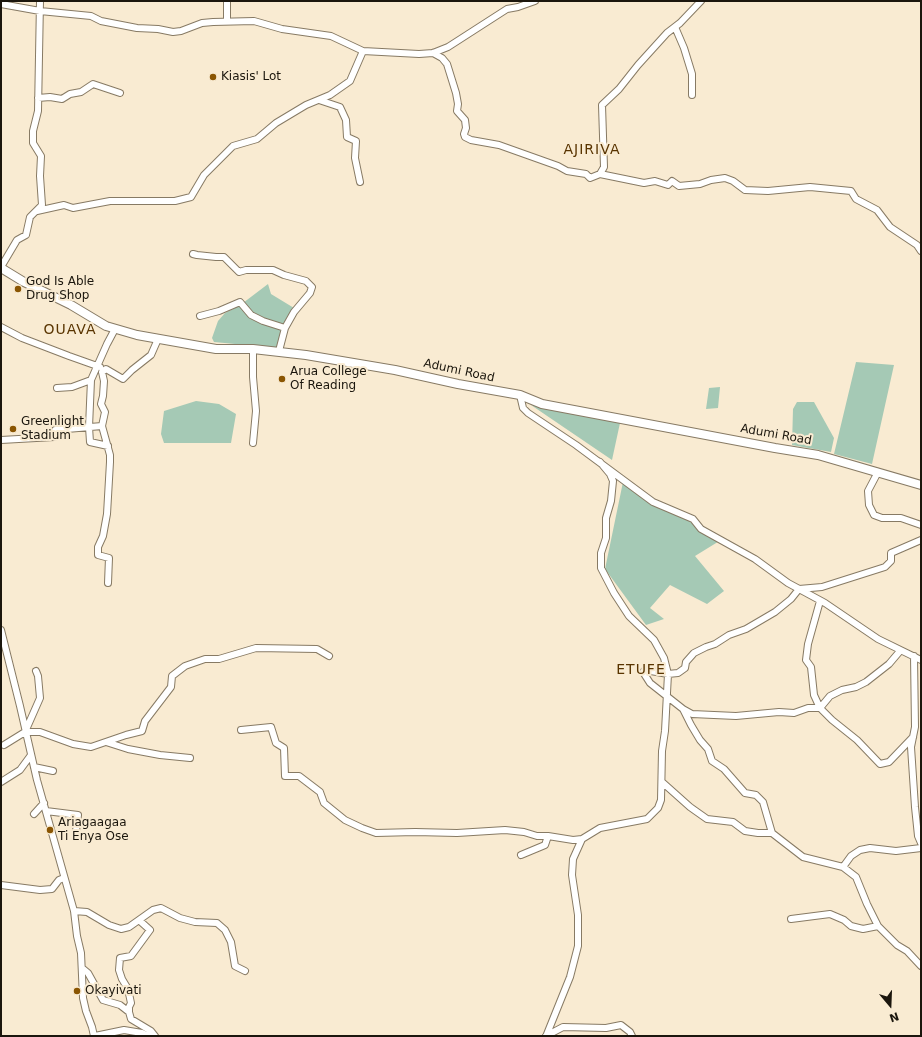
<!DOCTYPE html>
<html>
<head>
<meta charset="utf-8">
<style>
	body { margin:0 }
	#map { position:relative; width:922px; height:1037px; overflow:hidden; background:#f9ebd2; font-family:"DejaVu Sans",sans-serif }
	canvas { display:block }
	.frame { position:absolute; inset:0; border:2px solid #1b160d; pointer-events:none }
	.north { position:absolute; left:870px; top:985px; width:40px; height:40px; -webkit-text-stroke:3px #f9ebd2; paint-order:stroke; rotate:161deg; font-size:11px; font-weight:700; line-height:16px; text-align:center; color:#1b160d }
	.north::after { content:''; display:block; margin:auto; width:14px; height:18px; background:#1b160d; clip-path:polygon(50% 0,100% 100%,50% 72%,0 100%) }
</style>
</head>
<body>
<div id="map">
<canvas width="922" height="1037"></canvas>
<div class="frame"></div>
<div class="north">N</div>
</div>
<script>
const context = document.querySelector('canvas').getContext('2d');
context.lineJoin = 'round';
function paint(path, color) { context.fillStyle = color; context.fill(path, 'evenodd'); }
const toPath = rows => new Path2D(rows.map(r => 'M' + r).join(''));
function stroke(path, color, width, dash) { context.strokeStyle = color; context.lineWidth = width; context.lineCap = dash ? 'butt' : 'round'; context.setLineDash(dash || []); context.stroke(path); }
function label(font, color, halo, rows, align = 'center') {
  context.font = font + ' "DejaVu Sans",sans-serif'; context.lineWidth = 4; context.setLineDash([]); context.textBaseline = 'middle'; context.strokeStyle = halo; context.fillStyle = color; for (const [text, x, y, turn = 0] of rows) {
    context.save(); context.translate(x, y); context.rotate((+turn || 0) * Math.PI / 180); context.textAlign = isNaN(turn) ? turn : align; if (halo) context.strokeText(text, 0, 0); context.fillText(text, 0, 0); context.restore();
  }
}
const green = toPath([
	[268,284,271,294,294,308,277,348,214,342,212,338,218,321,225,313,239,306],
	[856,362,894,365,872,464,834,454],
	[720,387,718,408,706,409,709,388],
	[196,401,219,404,236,414,231,443,164,443,161,434,164,411],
	[797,402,814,402,834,438,831,452,792,445,793,409],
	[531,405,620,423,612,460],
	[623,482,721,540,695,556,724,591,707,604,670,585,650,608,664,619,646,625,605,569]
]);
const minor = toPath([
	[227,1,227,21],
	[1,4,40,11,91,16,101,21,137,28,158,29,173,32,181,31,202,23,213,22,254,21,282,29,331,36,363,51,419,54,433,53,448,47,507,9,518,7,535,1],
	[675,27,684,48,692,74,692,95],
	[433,53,442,58,447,64,456,93,458,104,457,111,465,120,466,128,464,134,465,137,471,140,499,145,558,166,567,171,586,174,590,178,600,174,644,183,655,181,668,185,672,181,679,186,700,184,711,180,725,178,733,181,745,190,768,191,810,187,851,191,856,199,877,210,890,227,917,245,921,251],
	[38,98,50,97,62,99,70,94,81,92,93,84,120,93],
	[319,100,340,107,346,120,347,137,356,141,355,158,360,182],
	[600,174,604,167,602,105,619,89,638,65,667,33,680,23,701,1],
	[37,211,64,205,73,208,110,201,175,201,191,197,204,175,233,146,257,139,276,123,306,105,330,95,350,81,363,51],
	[193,254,197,255,216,257,224,257,239,272,246,270,273,270,284,275,306,281,312,287,310,293,294,312,285,328,279,351],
	[1,267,17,240,26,235,30,217,42,205,40,176,41,156,33,143,33,131,38,111,40,1],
	[200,316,219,311,240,302,251,315,263,321,285,328],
	[1,327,22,338,69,356,100,367],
	[57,388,72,387,91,380],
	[520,395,523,408,528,413,576,445,653,502,693,519,701,529,755,559,788,583,825,603,878,639,921,660],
	[1,440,54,437,55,430,102,426],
	[253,443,256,411,253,377,253,349],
	[108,446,90,442,89,427,91,380,107,344,115,329],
	[878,472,868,491,869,505,874,515,882,518,901,518,921,525],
	[108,583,109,558,98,555,98,547,103,536,107,514,110,462,110,455,102,426,105,412,101,404,103,396,104,381,102,372,106,369,123,379,132,370,151,355,158,339],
	[820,601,808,644,806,660,811,667,814,695,820,708,832,720,857,740,880,764,889,762,913,737],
	[1,630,20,706,37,780,74,911,77,936,81,953,83,998,86,1011,92,1027,94,1036],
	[914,656,915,727,911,747,915,807,918,836,921,843],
	[683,709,692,714,736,716,779,712,794,713,808,708,820,708,830,696,842,690,856,687,866,682,889,664,900,651],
	[241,730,271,727,276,743,284,748,285,776,299,776,320,792,324,803,345,820,362,828,376,833,415,832,457,833,505,830,524,832,537,836,548,836],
	[25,732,40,698,38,676,36,671],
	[106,742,128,749,160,755,190,758],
	[4,745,25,732,40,732,73,744,91,747,126,735,142,731,145,721,171,687,172,676,185,666,205,659,219,659,256,648,317,649,329,656],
	[34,767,53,771],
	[1,782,20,770,31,755],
	[662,782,690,807,707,819,733,822,745,831,758,833,772,833,803,857,843,867,856,877,867,904,878,926],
	[46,811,78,815,76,831],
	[34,814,44,803],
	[772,833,763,802,756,795,745,793,724,769,712,761,708,749,700,740,691,725,683,709,650,683,643,672,645,670,668,674,678,673,685,668,686,662,694,653,706,647,715,644,729,635,746,629,775,612,791,599,799,589,822,587,885,567,891,561,891,553,921,540],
	[521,855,545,845,548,836,573,840,582,839],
	[843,867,851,856,860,850,870,848,896,851,921,848],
	[1,885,40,890,52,889,59,880,64,878],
	[74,911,87,912,109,925,121,929,129,927,153,910,161,908,180,918,195,922,217,923,225,930,231,942,235,966,245,971],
	[791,919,830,914,844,920,851,926,863,929,878,926,897,945,907,951,921,966],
	[82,968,88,973,103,1000,120,1005,129,1012,131,1019,151,1031,155,1036],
	[129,1012,129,1007,131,1003,128,989,122,979,119,970,120,958,131,956,150,930,140,921],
	[547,1034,570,977,578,946,578,915,572,875,573,859,582,839,600,828,647,819,658,808,661,800,662,751,665,731,668,674,664,658,654,640,629,616,614,593,601,568,601,553,606,538,606,518,611,501,613,481,610,474,600,462],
	[95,1036,124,1030,142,1033,148,1036],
	[546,1036,563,1027,606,1028,621,1025,630,1032,632,1036]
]);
const major = toPath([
	[1,268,24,282,71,305,106,326,137,335,216,349,253,349,306,355,395,370,458,384,520,395,542,404,775,448,818,455,921,485]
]);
const markers = [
	[213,77,4,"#8a5502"],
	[18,289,4,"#8a5502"],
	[282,379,4,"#8a5502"],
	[13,429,4,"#8a5502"],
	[50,830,4,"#8a5502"],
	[77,991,4,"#8a5502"]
];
const poiNames = [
	["Kiasis' Lot",221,77],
	["God Is Able",26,282],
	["Drug Shop",26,296],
	["Arua College",290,372],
	["Of Reading",290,386],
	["Greenlight",21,422],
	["Stadium",21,436],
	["Ariagaagaa",58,823],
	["Ti Enya Ose",58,837],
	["Okayivati",85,991]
];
const streetNames = [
	["Adumi Road",459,371,12],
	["Adumi Road",776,435,10]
];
const quarterNames = [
	["AJIRIVA",592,150],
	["OUAVA",70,330],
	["ETUFE",641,670]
];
paint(green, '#a5c9b5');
stroke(minor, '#877a64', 8);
stroke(major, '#877a64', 10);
stroke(minor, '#fff', 6);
stroke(major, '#fff', 8);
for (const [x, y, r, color] of markers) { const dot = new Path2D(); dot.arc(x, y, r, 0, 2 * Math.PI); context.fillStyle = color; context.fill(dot); stroke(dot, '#f9ebd2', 1.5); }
label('12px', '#1b160d', '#f9ebd2', poiNames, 'left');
label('12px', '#1b160d', '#f9ebd2', streetNames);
context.letterSpacing = '1px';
label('14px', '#593400', '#f9ebd2', quarterNames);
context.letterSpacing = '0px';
</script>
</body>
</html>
